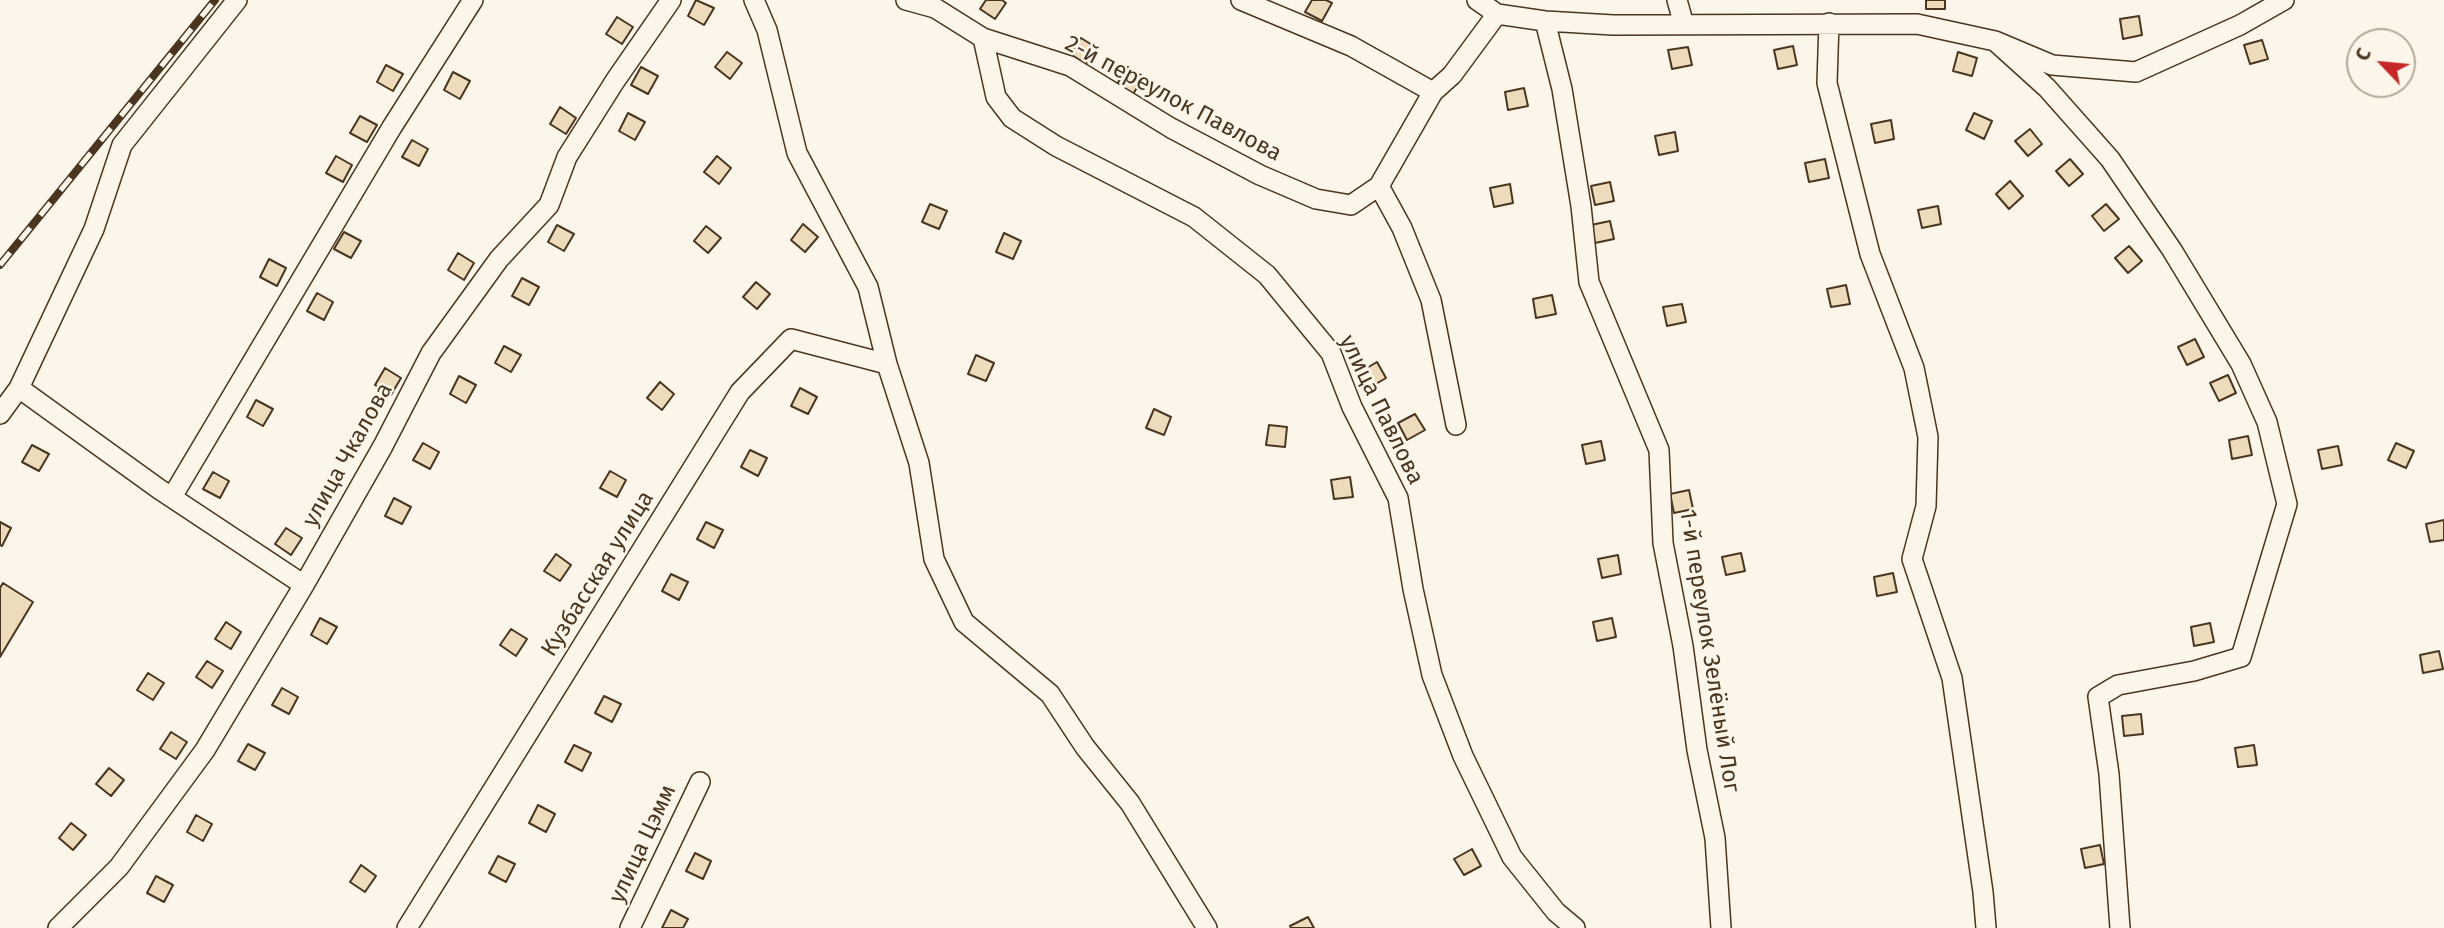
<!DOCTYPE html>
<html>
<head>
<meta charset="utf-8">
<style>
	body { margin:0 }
	#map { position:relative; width:2444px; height:928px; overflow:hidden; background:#fbf6e9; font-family:"Fira Sans",sans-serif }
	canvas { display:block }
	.north { position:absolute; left:2346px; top:28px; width:70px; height:70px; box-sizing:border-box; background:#fbf6e9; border:2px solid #b4a999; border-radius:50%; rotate:296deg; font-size:19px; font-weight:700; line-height:28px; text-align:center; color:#4a3520 }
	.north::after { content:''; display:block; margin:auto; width:24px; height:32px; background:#c62828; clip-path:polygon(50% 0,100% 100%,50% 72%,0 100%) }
</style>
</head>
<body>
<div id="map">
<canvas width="2444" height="928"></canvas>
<div class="north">С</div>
</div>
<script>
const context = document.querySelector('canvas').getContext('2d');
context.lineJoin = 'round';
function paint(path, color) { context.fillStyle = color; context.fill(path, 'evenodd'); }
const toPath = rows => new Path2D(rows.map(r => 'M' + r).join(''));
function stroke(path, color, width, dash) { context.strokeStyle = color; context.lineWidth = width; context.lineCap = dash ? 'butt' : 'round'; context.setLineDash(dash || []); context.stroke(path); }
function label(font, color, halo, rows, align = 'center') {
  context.font = font + ' "Fira Sans",sans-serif'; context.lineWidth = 5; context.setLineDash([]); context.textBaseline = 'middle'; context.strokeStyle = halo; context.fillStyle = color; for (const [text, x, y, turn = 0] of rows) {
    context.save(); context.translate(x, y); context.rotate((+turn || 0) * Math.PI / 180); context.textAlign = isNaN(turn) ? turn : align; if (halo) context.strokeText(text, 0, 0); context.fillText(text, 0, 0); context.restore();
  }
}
const building = toPath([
	[696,0,714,8,704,25,688,16,696,0],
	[986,0,1002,0,1006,3,995,19,980,9,986,0],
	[1312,0,1326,0,1332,3,1322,21,1305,12,1312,0],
	[1926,0,1945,0,1945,9,1926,9,1926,0],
	[2139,16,2142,35,2123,39,2120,19,2139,16],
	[617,17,633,27,622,44,606,34,617,17],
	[1081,38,1097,48,1086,64,1070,54,1081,38],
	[2262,40,2268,59,2250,64,2244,45,2262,40],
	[1793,46,1797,65,1778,69,1774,50,1793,46],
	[1688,47,1692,65,1672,69,1668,50,1688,47],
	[727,52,742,63,730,79,715,67,727,52],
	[1958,52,1977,58,1972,76,1953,71,1958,52],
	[386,65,403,74,393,91,377,82,386,65],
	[641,67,658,76,648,94,631,85,641,67],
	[1128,67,1144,77,1133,94,1117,84,1128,67],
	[453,72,470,81,460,99,444,90,453,72],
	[1524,88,1528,106,1508,110,1505,92,1524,88],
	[560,107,576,118,566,134,550,124,560,107],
	[628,113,645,122,635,140,619,131,628,113],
	[1974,113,1992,121,1984,139,1966,130,1974,113],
	[360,116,377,125,367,142,350,133,360,116],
	[1891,120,1894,139,1875,143,1871,124,1891,120],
	[2030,129,2042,144,2028,156,2015,141,2030,129],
	[1675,132,1678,151,1659,155,1655,136,1675,132],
	[412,140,428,149,419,166,402,157,412,140],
	[336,156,352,165,343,182,326,173,336,156],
	[717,156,731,168,719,184,704,172,717,156],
	[1825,159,1829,178,1809,182,1805,163,1825,159],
	[2070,159,2083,174,2069,186,2056,171,2070,159],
	[2010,181,2023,196,2009,209,1996,194,2010,181],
	[1610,182,1614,201,1595,205,1591,186,1610,182],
	[1510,184,1513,203,1494,207,1490,188,1510,184],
	[930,204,947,211,939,229,922,222,930,204],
	[2106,204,2119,219,2104,231,2092,216,2106,204],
	[1938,206,1941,224,1922,228,1918,210,1938,206],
	[1610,221,1614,239,1595,243,1591,225,1610,221],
	[803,224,818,237,805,252,791,240,803,224],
	[557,225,574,234,564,251,548,242,557,225],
	[706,226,721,238,708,253,694,241,706,226],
	[344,232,361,241,351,258,334,249,344,232],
	[1004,233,1021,241,1013,259,996,252,1004,233],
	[2129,246,2142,261,2128,273,2115,258,2129,246],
	[458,253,474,263,464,280,448,270,458,253],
	[269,259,286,268,277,286,260,277,269,259],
	[522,278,539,287,529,305,512,296,522,278],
	[756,282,770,294,757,309,743,297,756,282],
	[1846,285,1850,304,1831,307,1827,289,1846,285],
	[317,293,333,302,324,320,307,311,317,293],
	[1552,295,1556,314,1536,318,1533,299,1552,295],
	[1682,304,1686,322,1667,326,1663,307,1682,304],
	[2195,339,2204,357,2187,365,2178,347,2195,339],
	[504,346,521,355,511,372,495,363,504,346],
	[976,355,994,363,986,381,968,374,976,355],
	[1377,362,1386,378,1369,388,1360,372,1377,362],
	[385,368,401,378,391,395,375,385,385,368],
	[2228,375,2236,393,2219,401,2210,383,2228,375],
	[459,376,476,385,466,403,450,394,459,376],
	[660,382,674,394,662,410,647,398,660,382],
	[800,388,817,397,808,414,791,406,800,388],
	[256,400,273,409,263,426,247,417,256,400],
	[1154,409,1171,417,1164,435,1146,428,1154,409],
	[1415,414,1425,430,1407,440,1398,423,1415,414],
	[1269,425,1287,427,1285,447,1266,445,1269,425],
	[2248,436,2252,455,2232,459,2229,440,2248,436],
	[1601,441,1605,460,1586,464,1582,445,1601,441],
	[423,443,439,452,430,469,413,460,423,443],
	[2396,443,2414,451,2406,468,2388,460,2396,443],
	[32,445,49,454,39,471,22,462,32,445],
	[2338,446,2342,465,2322,469,2318,450,2338,446],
	[750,450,767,458,758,476,741,467,750,450],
	[610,471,626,480,617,497,600,488,610,471],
	[213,472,229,481,220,498,203,489,213,472],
	[1350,477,1353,497,1334,499,1331,480,1350,477],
	[1689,490,1693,509,1674,513,1670,494,1689,490],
	[394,498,411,507,402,524,385,516,394,498],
	[2444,520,2444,540,2430,542,2426,524,2444,520],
	[0,522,11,528,2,546,0,545,0,522],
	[706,522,723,530,714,548,697,539,706,522],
	[286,528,302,538,291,555,275,544,286,528],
	[1741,553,1745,571,1726,575,1722,557,1741,553],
	[556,554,571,565,560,581,544,571,556,554],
	[1618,555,1621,574,1602,578,1598,559,1618,555],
	[1893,573,1897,592,1877,596,1874,577,1893,573],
	[671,574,688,582,679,600,662,591,671,574],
	[3,583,33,602,0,657,0,588,3,583],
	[320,618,337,627,327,644,311,635,320,618],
	[1612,618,1616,637,1597,641,1593,622,1612,618],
	[226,622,241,632,231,649,215,639,226,622],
	[2210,623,2214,642,2194,646,2191,627,2210,623],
	[511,629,527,639,516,656,500,645,511,629],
	[2439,651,2443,669,2423,673,2420,655,2439,651],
	[207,661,223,671,212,688,196,677,207,661],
	[148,673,164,683,153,700,137,690,148,673],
	[282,688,298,697,289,714,272,705,282,688],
	[604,696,621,704,612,722,595,713,604,696],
	[2141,714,2143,734,2124,736,2122,716,2141,714],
	[171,732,187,742,176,759,160,749,171,732],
	[248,744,265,753,255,770,238,761,248,744],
	[574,745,591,753,582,771,565,762,574,745],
	[2254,745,2257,765,2238,767,2235,748,2254,745],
	[109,768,124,780,111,796,96,784,109,768],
	[538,805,555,814,546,832,529,823,538,805],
	[196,815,212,824,203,841,187,832,196,815],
	[71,823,86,835,73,850,59,838,71,823],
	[2100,845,2104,864,2085,868,2081,849,2100,845],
	[1472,849,1481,866,1464,875,1454,859,1472,849],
	[695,853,711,861,703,879,686,871,695,853],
	[498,856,515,864,506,882,489,873,498,856],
	[361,865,376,876,365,892,350,882,361,865],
	[156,876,173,885,164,902,147,893,156,876],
	[671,910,688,919,683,928,662,928,671,910],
	[1308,917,1314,928,1291,928,1290,926,1308,917]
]);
const minor = toPath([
	[754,0,767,30,797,153,868,287,887,364,919,463,934,559,964,622,1050,694,1085,747,1130,803,1207,928],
	[906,0,935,8,983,38,1070,66,1171,128,1260,175,1316,199,1351,205,1379,186],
	[1241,0,1351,46,1433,92,1379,186,1402,228,1431,300,1456,425],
	[1477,0,1497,14,1545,21,1613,25,1917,24,1995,41,2052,65,2136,72,2240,25,2284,0],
	[1677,0,1684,25],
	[1545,21,1562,89,1581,206,1589,282,1659,450,1663,543,1683,646,1697,750,1715,838,1721,928],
	[1829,23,1827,83,1870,254,1914,368,1928,437,1926,506,1912,559,1952,678,1983,892,1986,928],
	[983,38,996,97,1012,118,1056,146,1194,217,1267,275,1331,353,1352,407,1398,498,1413,589,1432,675,1463,756,1512,857,1556,912,1575,928],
	[1995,41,2047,88,2110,159,2172,250,2241,364,2267,422,2287,504,2241,657,2194,671,2118,685,2098,697,2109,774,2120,928],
	[1433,92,1452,75,1497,14],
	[19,388,159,489,304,585],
	[0,414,19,388,94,229,122,145,237,0],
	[172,497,392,127,473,0],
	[58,928,119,867,205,750,304,585,383,446,431,353,499,259,549,205,567,157,615,81,671,0],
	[407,928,740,392,791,339,887,364],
	[630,928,700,782]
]);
const rail = toPath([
	[0,265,215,0]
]);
const streetNames = [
	["2-й переулок Павлова",1173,99,28],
	["улица Павлова",1381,410,64],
	["улица Чкалова",348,455,-61],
	["Кузбасская улица",598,574,-58],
	["1-й переулок Зелёный Лог",1709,651,81],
	["улица Цэмм",643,844,-65]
];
paint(building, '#ecdcbc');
stroke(building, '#4a3520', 2);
stroke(minor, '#4a3520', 22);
stroke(minor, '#fbf6e9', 19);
stroke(rail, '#4a3520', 8);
stroke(rail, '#fbf6e9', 5, [16]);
label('23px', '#4a3520', '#fbf6e9', streetNames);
</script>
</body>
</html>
